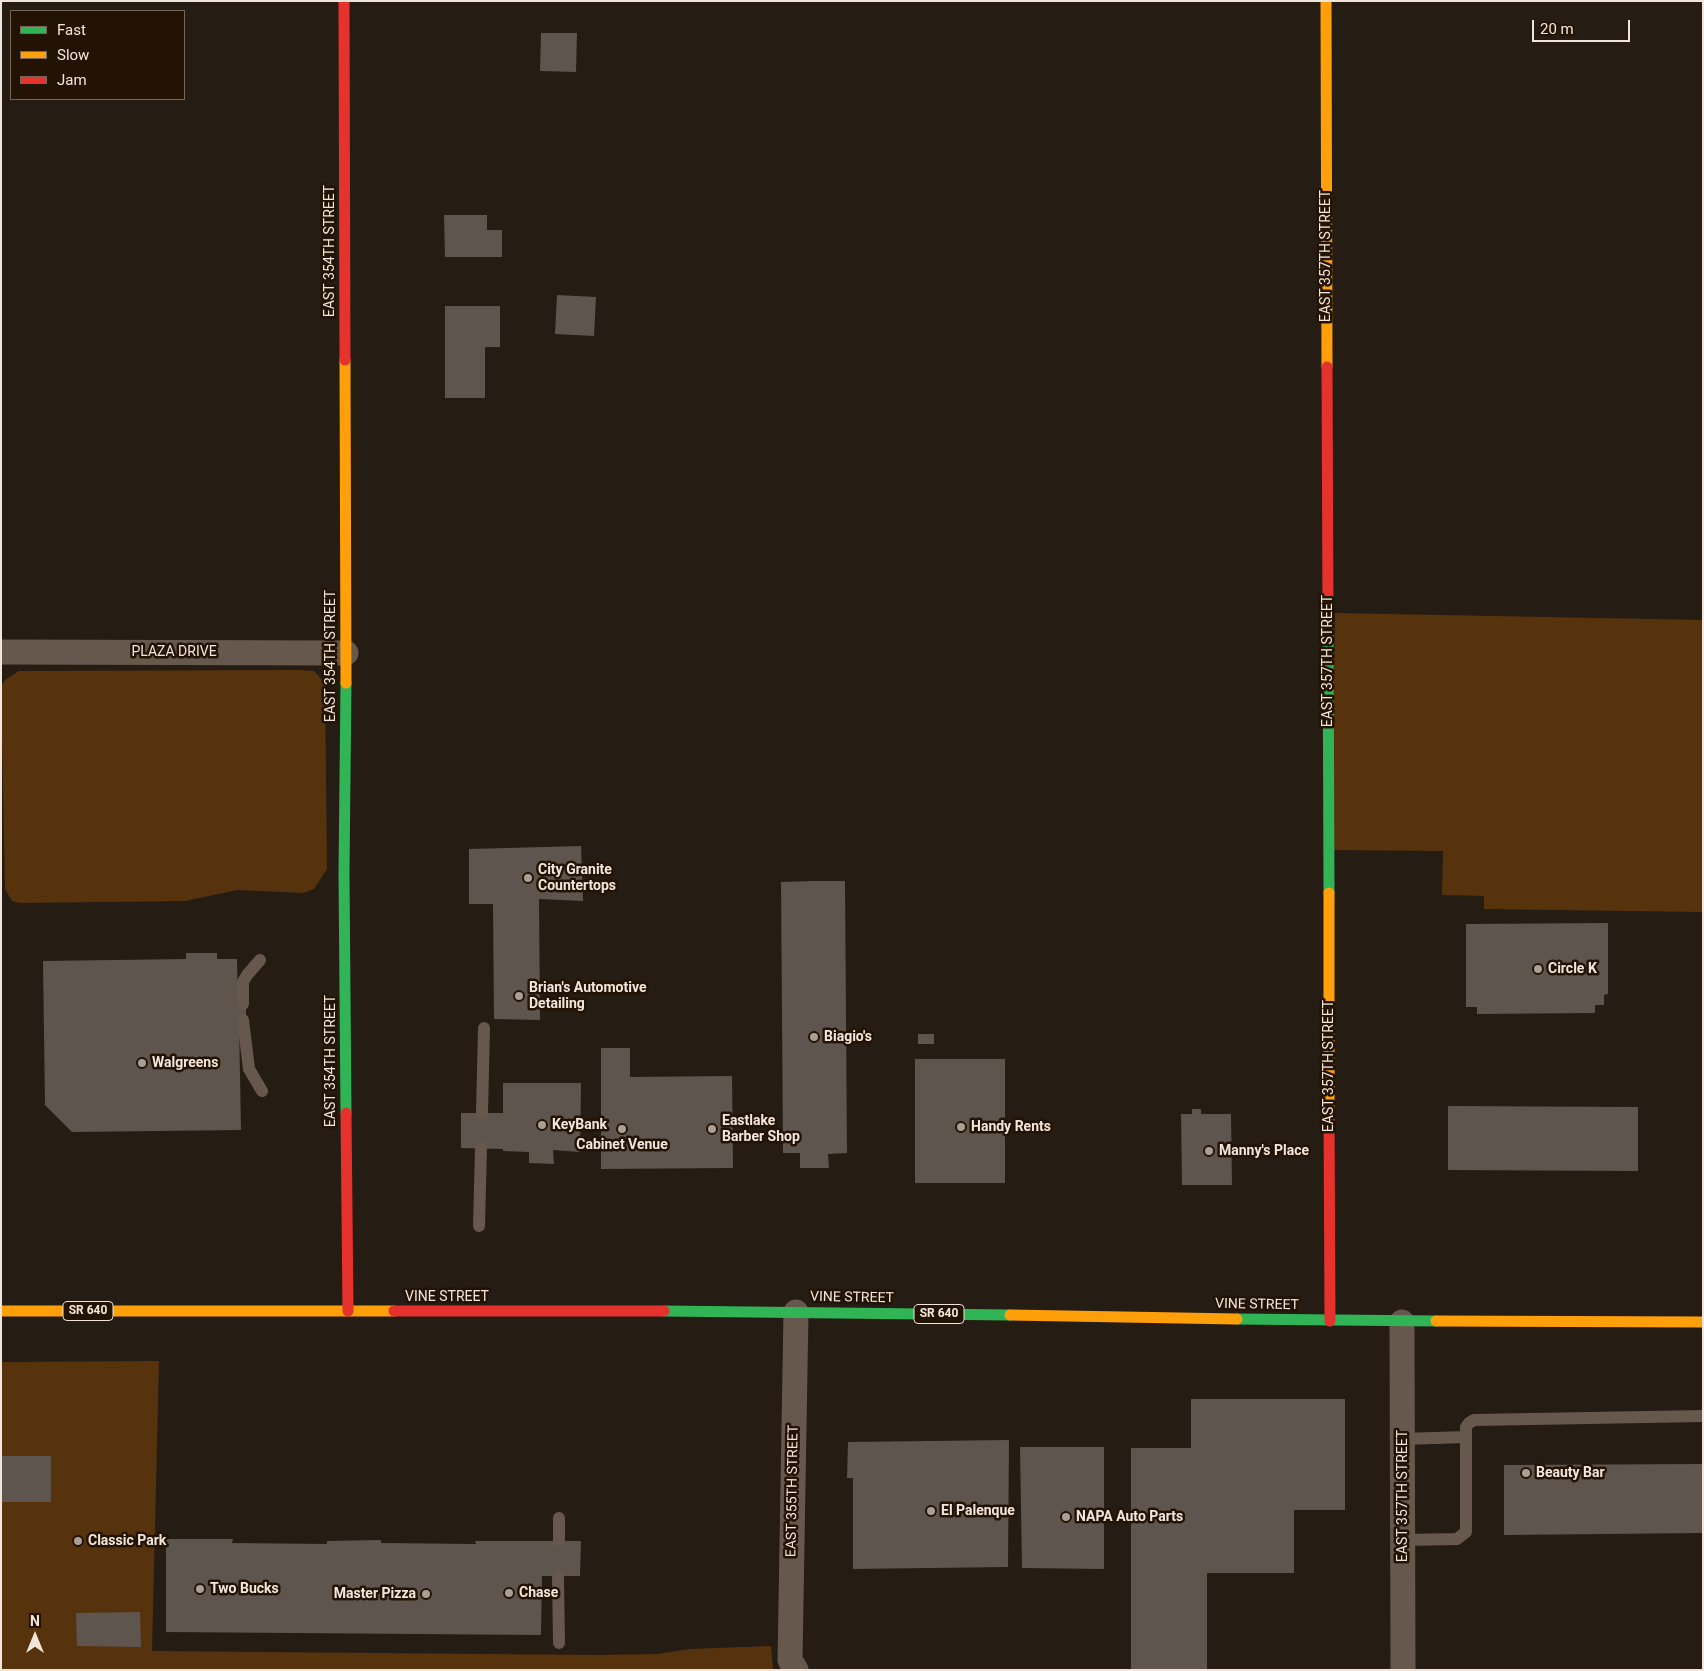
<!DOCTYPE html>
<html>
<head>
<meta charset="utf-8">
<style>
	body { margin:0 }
	#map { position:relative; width:1704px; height:1671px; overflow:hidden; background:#251c14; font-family:Roboto,sans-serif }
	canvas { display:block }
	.frame { position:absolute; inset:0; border:2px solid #f2e6dc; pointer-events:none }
	.legend { position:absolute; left:10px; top:10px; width:175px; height:90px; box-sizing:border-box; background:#231304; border:1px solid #76675a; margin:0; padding:6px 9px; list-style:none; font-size:15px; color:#f2e6dc }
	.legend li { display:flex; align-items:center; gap:10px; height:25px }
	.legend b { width:25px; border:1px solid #76675a }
	.north { position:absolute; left:10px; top:1611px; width:50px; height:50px; -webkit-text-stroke:4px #231304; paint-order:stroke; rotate:0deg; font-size:14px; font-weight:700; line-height:20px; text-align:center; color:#f2e6dc }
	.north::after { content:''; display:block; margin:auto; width:18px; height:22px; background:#f2e6dc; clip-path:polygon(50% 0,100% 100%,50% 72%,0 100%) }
	.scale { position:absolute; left:1532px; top:20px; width:98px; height:22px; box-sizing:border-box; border:2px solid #f2e6dc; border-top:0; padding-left:6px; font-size:15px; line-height:18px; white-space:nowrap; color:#f2e6dc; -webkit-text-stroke:4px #231304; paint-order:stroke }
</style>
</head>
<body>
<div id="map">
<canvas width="1704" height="1671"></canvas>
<div class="frame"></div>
<ul class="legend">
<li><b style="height:6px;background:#30b455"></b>Fast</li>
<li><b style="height:6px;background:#ff9f0a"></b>Slow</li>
<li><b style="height:6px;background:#e5322d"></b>Jam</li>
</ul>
<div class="north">N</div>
<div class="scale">20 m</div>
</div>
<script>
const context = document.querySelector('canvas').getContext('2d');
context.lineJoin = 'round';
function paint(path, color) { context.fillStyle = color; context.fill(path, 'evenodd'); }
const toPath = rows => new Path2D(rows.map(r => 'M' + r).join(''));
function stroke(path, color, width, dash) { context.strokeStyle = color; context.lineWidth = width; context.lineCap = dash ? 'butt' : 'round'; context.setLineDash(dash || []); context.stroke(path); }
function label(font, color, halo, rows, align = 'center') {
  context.font = font + ' Roboto,sans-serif'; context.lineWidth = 5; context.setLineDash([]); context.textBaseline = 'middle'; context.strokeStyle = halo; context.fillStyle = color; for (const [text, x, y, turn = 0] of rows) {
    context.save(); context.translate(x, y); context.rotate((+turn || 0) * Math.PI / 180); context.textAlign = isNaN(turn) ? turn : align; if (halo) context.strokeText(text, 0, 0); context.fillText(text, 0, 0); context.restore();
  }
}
const green = toPath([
	[1335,613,1703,620,1703,912,1484,909,1484,896,1442,895,1443,851,1331,850],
	[300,670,314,671,325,683,327,869,314,889,303,893,237,890,185,901,21,903,12,901,5,889,1,687,5,680,19,671],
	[159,1361,152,1651,595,1655,658,1654,689,1649,771,1646,773,1670,1,1670,1,1362]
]);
const building = toPath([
	[541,33,577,33,576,72,540,71],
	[444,215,487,215,487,230,502,230,502,257,445,257],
	[557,295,596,297,594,336,555,334],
	[445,306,500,306,500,347,485,347,485,398,445,398],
	[581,846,583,901,539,899,540,1020,494,1019,493,904,469,904,469,849],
	[814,881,845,881,847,1153,828,1154,829,1168,800,1168,800,1153,783,1153,781,882],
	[1608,923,1608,994,1604,995,1604,1005,1595,1005,1595,1013,1477,1014,1477,1007,1466,1007,1466,924],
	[186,953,217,953,217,959,237,959,238,1004,246,1004,246,1020,239,1020,241,1130,72,1132,45,1105,43,961,186,959],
	[918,1034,934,1034,934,1044,918,1044],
	[601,1048,630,1048,630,1077,732,1076,733,1168,601,1169],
	[915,1059,1005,1059,1005,1183,915,1183],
	[503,1083,581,1083,580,1152,553,1150,554,1164,529,1163,529,1152,503,1151,503,1149,461,1148,461,1113,503,1113],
	[1448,1106,1638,1107,1638,1171,1448,1170],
	[1192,1109,1201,1109,1201,1114,1231,1114,1232,1185,1182,1185,1181,1114,1192,1114],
	[1191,1399,1345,1399,1345,1510,1294,1510,1294,1573,1207,1573,1207,1670,1131,1670,1131,1448,1191,1448],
	[1009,1440,1008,1567,853,1569,853,1478,847,1478,848,1442],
	[1020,1447,1104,1447,1104,1569,1022,1568],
	[1,1456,51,1456,51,1502,1,1502],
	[1703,1464,1703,1533,1504,1535,1504,1465],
	[166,1539,233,1539,232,1543,327,1544,327,1541,381,1540,381,1543,476,1544,475,1541,581,1541,580,1576,542,1576,541,1635,166,1632],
	[140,1612,141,1647,77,1646,76,1613]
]);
const lane = toPath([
	[243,1004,243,982,247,975,260,960],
	[243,1020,249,1069,262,1091],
	[482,1113,484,1028],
	[479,1226,481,1148],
	[1402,1439,1466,1437],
	[1403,1540,1457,1539,1466,1532,1466,1427,1469,1423,1474,1420,1703,1416],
	[559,1541,559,1518],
	[558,1576,559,1643]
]);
const street = toPath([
	[1,652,346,653],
	[1402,1322,1403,1670],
	[796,1670,790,1660,796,1312]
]);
const fast = toPath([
	[1328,613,1329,893],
	[346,683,344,873,346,1113],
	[664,1311,1010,1315],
	[1237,1319,1436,1321]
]);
const slow = toPath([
	[1326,1,1327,367],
	[345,360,346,683],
	[1329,893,1329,1108],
	[1,1311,394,1311],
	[1010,1315,1237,1319],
	[1436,1321,1703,1322]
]);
const jam = toPath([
	[344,1,345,360],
	[1327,367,1328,613],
	[1329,1108,1330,1321],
	[346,1113,348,1311],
	[394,1311,664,1311]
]);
const markers = [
	[528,878,5,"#aa9f96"],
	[1538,969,5,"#aa9f96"],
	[519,996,5,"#aa9f96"],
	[814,1037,5,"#aa9f96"],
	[142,1063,5,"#aa9f96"],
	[542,1125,5,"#aa9f96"],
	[961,1127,5,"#aa9f96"],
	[622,1129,5,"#aa9f96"],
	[712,1129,5,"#aa9f96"],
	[1209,1151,5,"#aa9f96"],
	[1526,1473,5,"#aa9f96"],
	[931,1511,5,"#aa9f96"],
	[1066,1517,5,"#aa9f96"],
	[78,1541,5,"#aa9f96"],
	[200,1589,5,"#aa9f96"],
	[509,1593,5,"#aa9f96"],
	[426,1594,5,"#aa9f96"]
];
const shields = [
	[88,1311,50],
	[939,1314,50]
];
const shieldNames = [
	["SR 640",88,1311],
	["SR 640",939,1314]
];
const streetNames = [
	["EAST 354TH STREET",330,251,-90],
	["EAST 357TH STREET",1326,256,-90],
	["PLAZA DRIVE",174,652],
	["EAST 354TH STREET",331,656,-90],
	["EAST 357TH STREET",1328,661,-90],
	["EAST 354TH STREET",331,1061,-90],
	["EAST 357TH STREET",1329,1066,-90],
	["VINE STREET",447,1297],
	["VINE STREET",852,1298,1],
	["VINE STREET",1257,1305,1],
	["EAST 355TH STREET",793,1491,-89],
	["EAST 357TH STREET",1403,1496,-90]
];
const poiNames = [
	["City Granite",538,870],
	["Countertops",538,886],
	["Circle K",1548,969],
	["Brian's Automotive",529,988],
	["Detailing",529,1004],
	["Biagio's",824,1037],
	["Walgreens",152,1063],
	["Eastlake",722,1121],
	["Barber Shop",722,1137],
	["KeyBank",552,1125],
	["Handy Rents",971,1127],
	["Cabinet Venue",622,1145,"center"],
	["Manny's Place",1219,1151],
	["Beauty Bar",1536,1473],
	["El Palenque",941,1511],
	["NAPA Auto Parts",1076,1517],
	["Classic Park",88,1541],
	["Two Bucks",210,1589],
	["Chase",519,1593],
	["Master Pizza",416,1594,"right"]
];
paint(green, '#57330d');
paint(building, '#5e554e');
stroke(lane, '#66584d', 12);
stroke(street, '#66584d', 25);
stroke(fast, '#30b455', 11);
stroke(slow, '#ff9f0a', 11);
stroke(jam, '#e5322d', 11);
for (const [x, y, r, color] of markers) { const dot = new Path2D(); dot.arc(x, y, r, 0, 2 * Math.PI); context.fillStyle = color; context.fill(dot); stroke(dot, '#231304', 2); }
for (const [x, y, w] of shields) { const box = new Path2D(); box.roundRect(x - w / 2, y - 9.5, w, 19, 4); context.fillStyle = '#231304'; context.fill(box); stroke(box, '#f2e6dc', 1); }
label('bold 12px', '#f2e6dc', null, shieldNames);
label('14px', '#f2e6dc', '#231304', streetNames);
label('bold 14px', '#f2e6dc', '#231304', poiNames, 'left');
</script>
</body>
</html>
